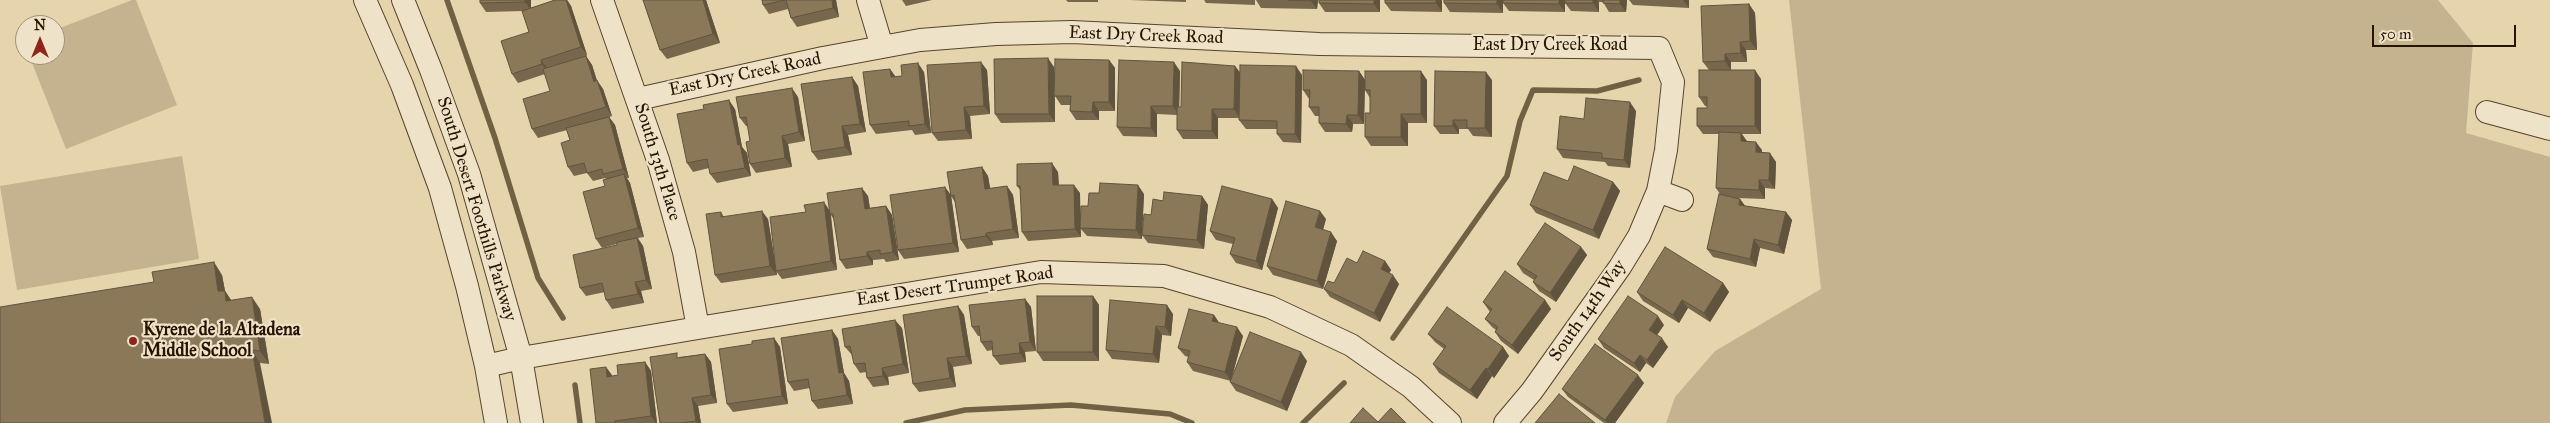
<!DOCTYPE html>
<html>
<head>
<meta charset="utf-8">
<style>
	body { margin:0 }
	#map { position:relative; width:2550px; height:423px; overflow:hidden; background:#e5d4ac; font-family:"IM FELL Great Primer",serif }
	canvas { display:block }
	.north { position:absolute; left:15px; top:15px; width:50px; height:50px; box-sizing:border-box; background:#eee3c9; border:1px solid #9e9079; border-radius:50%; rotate:0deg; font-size:14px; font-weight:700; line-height:20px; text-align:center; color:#271400 }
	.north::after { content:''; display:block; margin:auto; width:18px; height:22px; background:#8f2418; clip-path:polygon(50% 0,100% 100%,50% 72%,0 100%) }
	.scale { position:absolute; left:2372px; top:25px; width:144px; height:22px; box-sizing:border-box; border:2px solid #271400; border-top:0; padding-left:6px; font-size:15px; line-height:18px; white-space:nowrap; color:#271400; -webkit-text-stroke:4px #eee3c9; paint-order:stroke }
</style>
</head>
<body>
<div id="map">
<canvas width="2550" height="423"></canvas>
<div class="north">N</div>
<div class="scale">50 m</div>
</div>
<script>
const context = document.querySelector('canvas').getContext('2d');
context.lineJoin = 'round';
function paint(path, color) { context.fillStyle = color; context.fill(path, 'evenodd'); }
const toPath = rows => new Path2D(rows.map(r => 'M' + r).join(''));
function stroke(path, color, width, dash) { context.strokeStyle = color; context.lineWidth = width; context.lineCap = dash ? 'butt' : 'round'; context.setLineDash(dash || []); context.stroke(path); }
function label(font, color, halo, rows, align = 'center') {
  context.font = font + ' "IM FELL Great Primer",serif'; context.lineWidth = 4.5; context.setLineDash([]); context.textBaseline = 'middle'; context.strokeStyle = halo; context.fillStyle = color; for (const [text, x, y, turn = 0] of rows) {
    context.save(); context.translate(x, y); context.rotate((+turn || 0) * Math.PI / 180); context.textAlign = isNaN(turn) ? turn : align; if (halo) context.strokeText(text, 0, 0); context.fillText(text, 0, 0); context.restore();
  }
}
const green = toPath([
	[132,0,136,0,177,105,66,149,29,55,55,55,55,30],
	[1789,0,2438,0,2473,43,2466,133,2550,157,2550,423,1666,423,1675,397,1715,351,1821,289],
	[182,156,199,259,17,290,0,186]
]);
const stream = toPath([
	[447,0,495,138,538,278,563,318],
	[1393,338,1507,176,1520,121,1533,90,1597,91,1639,80],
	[575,385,580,423],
	[906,423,965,410,1071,405,1170,414,1192,423],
	[1303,423,1344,383]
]);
const minor = toPath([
	[365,0,402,85,440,188,467,286,486,366,496,423],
	[403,0,431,70,469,174,521,358,532,423],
	[602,0,658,160,684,252,698,328],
	[868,0,882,47],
	[638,99,823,58,920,40,996,34,1072,32,1319,44,1659,48,1673,82,1666,150,1658,191,1639,236,1620,267,1532,391,1505,423],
	[2487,112,2550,129],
	[1658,191,1682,200],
	[486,366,521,358,698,328,1041,272,1164,276,1270,307,1351,345,1411,387,1450,423]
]);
const wall = toPath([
	[531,0,531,8,555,0,567,0,571,6,587,55,586,56,592,65,597,81,603,89,612,116,609,117,615,125,629,178,627,178,630,183,644,237,638,238,643,246,652,289,641,291,644,303,612,309,606,300,605,292,586,296,580,288,617,245,617,244,602,248,596,239,606,179,605,178,593,181,587,173,574,176,568,167,570,140,567,130,538,138,532,129,550,91,545,74,518,83,512,74,529,32,523,11,486,12,480,3],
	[643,0,706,0,720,43,667,59,660,50],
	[762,0,836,0,839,17,797,27,791,18,788,9,769,14,763,5],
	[902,0,932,0,906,6],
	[1066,0,1098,0,1098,2,1068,2],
	[1130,0,1186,0,1186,2],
	[1204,0,1255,0,1255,5,1206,3],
	[1256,0,1318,0,1317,9,1261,8],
	[1380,0,1380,12,1325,12,1319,3],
	[1442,0,1442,12,1391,11,1385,3],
	[1444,0,1627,0,1626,12,1609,12,1603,2,1599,2,1599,12,1571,11,1565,3,1565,12,1509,11,1503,3,1503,13,1450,12,1444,3],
	[1629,0,1689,0,1689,8,1633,5],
	[1749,4,1755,13,1757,50,1746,50,1747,62,1731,62,1731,70,1761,79,1761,134,1742,134,1747,141,1762,150,1762,153,1776,162,1775,189,1765,188,1765,199,1736,198,1740,199,1745,206,1786,212,1792,220,1784,254,1760,248,1756,267,1713,257,1707,249,1720,194,1716,188,1719,134,1703,134,1697,126,1707,108,1707,106,1705,106,1699,97,1709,70,1703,62],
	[1109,60,1115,68,1115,111,1099,111,1099,120,1076,120,1070,111,1070,105,1061,105,1055,96,1055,122,1001,123,995,114,1054,67,1055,93],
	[1235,66,1240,73,1302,75,1301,143,1283,142,1277,134,1277,129,1246,129,1239,120,1240,118,1218,118,1218,139,1183,139,1177,130,1177,115,1157,114,1157,137,1123,136,1117,127,1180,71,1179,107,1181,107],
	[890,69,896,77,924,72,931,133,915,135,912,130,876,134,870,125],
	[987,70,990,114,970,116,972,139,938,141,932,133],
	[1359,71,1365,80,1364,124,1353,124,1352,132,1325,132,1319,123,1319,116,1315,116,1309,107,1309,99,1303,90],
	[852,77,858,86,866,132,848,135,852,155,818,160,812,152],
	[1427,80,1427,123,1408,123,1408,146,1371,146,1365,137,1370,113,1370,98,1365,90],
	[1492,80,1492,137,1473,136,1468,129,1459,129,1459,134,1440,134,1434,126],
	[798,97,805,141,788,144,792,167,756,173,750,164,750,141,748,126,746,126,740,118],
	[735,109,742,147,747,153,751,176,717,183,710,174,709,168,693,172,687,163],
	[1636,111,1630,168,1608,166,1605,162,1563,158,1557,149,1584,119],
	[982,167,988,176,990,189,1007,186,1013,195,1019,238,992,241,993,245,967,249,961,240,955,202,951,196,959,252,904,259,898,250,950,195],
	[1058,172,1059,185,1080,193,1080,227,1088,206,1144,194,1142,229,1151,215,1163,201,1202,196,1208,205,1204,249,1148,243,1142,235,1142,239,1087,236,1080,228,1081,237,1028,241,1022,232,1021,191,1017,186],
	[1568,181,1613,182,1620,191,1599,239,1536,213,1530,205],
	[868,196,870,208,886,206,892,215,899,260,886,262,884,259,873,260,873,265,846,269,840,260,834,220,831,215,837,270,782,279,776,271,806,212,830,210],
	[1272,199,1278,208,1262,270,1236,263,1230,254,1233,244,1216,240,1210,231],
	[721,212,724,217,768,219,777,275,721,283,715,275],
	[1326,219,1323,230,1337,241,1323,289,1273,275,1267,266],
	[1581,247,1587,255,1556,302,1539,291,1533,282,1534,280,1523,273,1517,264],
	[1385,261,1391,270,1389,273,1399,284,1380,322,1330,297,1324,289,1334,283,1357,263],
	[222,275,225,291,231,300,260,309,269,364,260,363,154,282],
	[1723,283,1729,292,1710,322,1688,308,1679,323,1643,301,1637,292],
	[1093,296,1099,305,1099,361,1043,361,1037,352],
	[1025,299,1031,307,1036,351,1025,352,1026,362,1000,365,993,356,993,350,987,351,981,342,980,336,978,336,972,327],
	[1545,300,1551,309,1518,354,1501,341,1495,332,1496,330,1492,327,1485,319,1490,312,1483,302],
	[958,306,964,315,972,364,953,367,956,387,919,392,913,384],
	[1173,314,1171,336,1162,335,1159,363,1112,359,1106,350],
	[1214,315,1219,323,1243,336,1231,380,1307,361,1287,411,1236,391,1230,382,1231,381,1193,371,1187,362,1189,357,1185,356,1178,348],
	[1664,325,1657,335,1668,347,1653,368,1646,363,1640,372,1604,348,1598,339],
	[902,328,909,373,888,377,889,385,873,387,867,378,866,372,860,373,854,364,852,355,845,347],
	[832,330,838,339,844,373,849,381,853,404,818,409,812,401,810,388,794,391,788,382],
	[1428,334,1503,347,1509,356,1494,378,1492,376,1477,399,1439,373,1433,364,1444,349,1435,342],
	[774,338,780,347,788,404,733,412,727,404,752,344],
	[705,354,711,362,717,403,698,406,701,423,660,423,679,357],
	[645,362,651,371,657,423,596,423,612,375,612,376,618,375],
	[1644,383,1615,423,1604,423,1568,397,1562,389]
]);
const shadedWall = toPath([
	[525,0,531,0,531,10,525,2],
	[566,0,567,0,571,6,587,55,581,47],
	[703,0,706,0,720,43,713,34],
	[832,0,836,0,839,17,833,8],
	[1311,0,1318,0,1317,9,1311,1],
	[1374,0,1380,0,1380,12,1374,4],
	[1436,0,1442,0,1442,12,1436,3],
	[1497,0,1503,0,1503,13,1497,4],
	[1559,0,1565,0,1565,12,1559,4],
	[1593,0,1598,0,1599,2,1599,12,1593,3],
	[1620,0,1627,0,1626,12,1620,4],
	[1683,0,1689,0,1689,8],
	[1749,4,1755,13,1757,50,1750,41],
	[1740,42,1746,50,1747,62,1741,53],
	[1725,54,1731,62,1731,70,1725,61],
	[586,56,592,65,600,90,594,82],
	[1048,58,1054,67,1055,122,1049,114],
	[541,60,547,68,548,73,542,64],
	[1109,60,1115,68,1115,111,1109,102],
	[981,62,987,70,990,114,984,106],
	[1174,62,1180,71,1179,115,1173,106],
	[918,63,924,72,931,133,925,124],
	[1235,66,1241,74,1240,118,1234,109],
	[1296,66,1302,75,1301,143,1295,134],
	[890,69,896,78,891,77],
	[1755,70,1761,79,1761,134,1755,126],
	[1359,71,1365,80,1364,124,1358,115],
	[1421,71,1427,80,1427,123,1421,114],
	[1486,72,1492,80,1492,137,1485,128],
	[852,77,858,86,866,132,860,124],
	[597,80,603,89,612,116,606,107],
	[792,88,798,97,805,141,799,132],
	[729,100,735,109,742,147,747,153,751,176,745,168,738,145],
	[1093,102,1099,111,1099,120,1092,112],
	[1630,102,1636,111,1630,168,1624,160],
	[1151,106,1157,114,1157,137,1151,128],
	[964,107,970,116,972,139,966,130],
	[1212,109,1218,118,1218,139,1212,131],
	[1401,114,1408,123,1408,146,1401,137],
	[1347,115,1353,124,1352,132,1346,124],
	[609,117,615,125,629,178,623,169],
	[1453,120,1459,129,1459,134,1453,126],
	[842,126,848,135,852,155,845,147],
	[1741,133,1747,142,1741,141],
	[782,136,788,144,792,167,785,158],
	[1756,142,1762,150,1762,161,1756,152],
	[1770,153,1776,162,1775,189,1769,180],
	[1052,163,1058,172,1059,194,1053,185],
	[982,167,988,176,992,198,985,189],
	[624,174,630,183,644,237,638,228],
	[1759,180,1765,188,1765,199,1759,190],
	[1613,182,1620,191,1599,239,1593,230],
	[1074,185,1080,193,1081,237,1075,229],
	[1138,185,1144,194,1142,239,1136,230],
	[1007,186,1013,195,1019,238,1013,229],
	[945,187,951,195,959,252,953,243],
	[862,188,868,196,871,218,865,209],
	[1202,196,1208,205,1204,249,1197,240],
	[1272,199,1278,208,1262,270,1256,261],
	[1740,199,1746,207,1739,205],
	[824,202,830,211,837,270,831,261],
	[886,206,892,215,899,260,893,252],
	[762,211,768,219,777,275,770,266],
	[1320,211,1326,219,1321,236,1315,227],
	[1786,212,1792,220,1784,254,1778,245],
	[1331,232,1337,241,1323,289,1317,281],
	[986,233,992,241,993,245,986,236],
	[637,238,643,246,652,289,646,280],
	[1754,239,1760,248,1756,267,1750,259],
	[1581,247,1587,255,1556,302,1550,293],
	[867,252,873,260,873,265,867,256],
	[1385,261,1391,270,1387,278,1381,269],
	[214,262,222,275,225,291,233,303,235,313,218,291],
	[1393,275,1399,284,1380,322,1374,313],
	[635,282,641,291,644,303,638,294],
	[1723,283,1729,292,1710,322,1704,313],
	[1093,296,1099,305,1099,361,1093,352],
	[252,297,260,309,269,364,260,351],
	[1025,299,1031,307,1036,351,1030,342],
	[1545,300,1551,309,1518,354,1512,345],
	[1682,300,1688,308,1679,323,1673,315],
	[1167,305,1173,314,1171,336,1165,327],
	[958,306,964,315,972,364,966,356],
	[1214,315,1220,324,1212,321],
	[1658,316,1664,325,1655,338,1649,330],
	[895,320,902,328,909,373,903,364],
	[1156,326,1162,335,1159,363,1153,354],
	[1237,327,1243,336,1231,381,1225,372],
	[832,330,838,339,844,373,849,381,853,404,847,395,839,373],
	[774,338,780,347,788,404,782,396],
	[1662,338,1668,347,1653,368,1647,360],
	[1019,343,1025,352,1026,362,1020,353],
	[1503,347,1509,356,1494,378,1488,369],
	[252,350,260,363,272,423,265,423],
	[1301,352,1307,361,1287,411,1281,402],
	[705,354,711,362,717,403,711,395],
	[1640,355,1646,363,1640,372,1634,363],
	[947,358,953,367,956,387,950,378],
	[645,362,651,371,657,423,656,423,651,416],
	[606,367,612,375,613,386,607,377],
	[882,368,888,377,889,385,883,376],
	[1486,368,1492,376,1477,399,1470,390],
	[1638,375,1644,383,1615,423,1608,423,1605,420],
	[692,398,698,406,701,423,697,423,696,421]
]);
const building = toPath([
	[480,0,525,0,525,2,480,3,480,0],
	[555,0,566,0,581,47,541,60,542,64,512,74,501,41,529,32,522,11,555,0],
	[643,0,703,0,713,34,660,50,643,0],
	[762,0,785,0,763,5,762,0],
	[786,0,832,0,833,8,791,18,786,0],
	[1288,0,1311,0,1311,1,1288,0],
	[1319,0,1374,0,1374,4,1319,3,1319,0],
	[1385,0,1436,0,1436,3,1385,3,1385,0],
	[1444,0,1497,0,1497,4,1444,3,1444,0],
	[1503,0,1559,0,1559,4,1503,3,1503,0],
	[1565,0,1593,0,1593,3,1565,3,1565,0],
	[1603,0,1620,0,1620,4,1603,3,1603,0],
	[1749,4,1750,41,1740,42,1741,53,1725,54,1725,61,1703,62,1701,6,1749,4],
	[586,56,594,82,597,80,606,107,532,129,523,99,550,91,543,69,586,56],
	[1048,58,1049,114,995,114,994,59,1048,58],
	[1055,59,1109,60,1109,102,1093,102,1092,112,1070,111,1071,96,1054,96,1055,59],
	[1119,60,1174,62,1173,106,1151,106,1151,128,1117,127,1119,60],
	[981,62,984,106,964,107,966,130,932,133,927,65,981,62],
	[1182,62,1235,66,1234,109,1212,109,1212,131,1177,130,1177,107,1181,107,1182,62],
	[918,63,925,124,909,126,909,121,870,125,863,72,890,69,891,77,902,76,901,65,918,63],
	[1240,65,1296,66,1295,134,1277,134,1277,121,1239,120,1240,65],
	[1303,70,1359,71,1358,115,1347,115,1346,124,1319,123,1319,107,1309,107,1310,90,1303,90,1303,70],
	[1699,70,1755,70,1755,126,1697,126,1697,108,1707,108,1707,97,1699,97,1699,70],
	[1365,71,1421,71,1421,114,1401,114,1401,137,1365,137,1365,113,1370,113,1370,90,1365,90,1365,71],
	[1435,71,1486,72,1485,128,1467,128,1467,120,1453,120,1453,126,1434,126,1435,71],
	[852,77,860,124,842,126,845,147,812,152,801,84,852,77],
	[792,88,799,132,782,136,785,158,750,164,746,142,750,141,746,117,740,118,736,97,792,88],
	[1586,98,1630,102,1624,160,1602,158,1602,153,1557,149,1560,116,1584,119,1586,98],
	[729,100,738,145,740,144,745,168,710,174,707,159,687,163,677,114,704,109,703,105,729,100],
	[609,117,623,169,603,174,602,169,587,173,584,163,568,167,561,143,570,140,566,128,609,117],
	[1719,132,1741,133,1741,141,1756,142,1756,152,1770,153,1769,180,1759,180,1759,190,1716,188,1719,132],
	[1052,163,1053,185,1074,185,1075,229,1022,232,1020,186,1017,186,1017,164,1052,163],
	[1574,166,1613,182,1593,230,1530,205,1544,172,1568,181,1574,166],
	[982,167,985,189,1007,186,1013,229,986,233,986,236,961,240,954,195,951,196,947,172,982,167],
	[624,174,638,228,596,239,583,192,605,186,603,180,624,174],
	[1100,183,1138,185,1136,230,1080,228,1081,206,1088,206,1089,193,1099,193,1100,183],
	[1222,186,1272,199,1256,261,1230,254,1235,238,1210,231,1222,186],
	[945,187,953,243,898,250,890,195,945,187],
	[862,188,865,209,886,206,893,252,880,254,880,250,867,252,867,256,840,260,833,214,830,214,827,193,862,188],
	[1164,192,1202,196,1197,240,1142,235,1144,214,1151,215,1153,199,1163,201,1164,192],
	[1719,194,1740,199,1739,205,1786,212,1778,245,1754,239,1750,259,1707,249,1719,194],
	[1286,201,1320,211,1315,227,1331,232,1317,281,1267,266,1286,201],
	[824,202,831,261,776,271,770,217,806,212,804,205,824,202],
	[762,211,770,266,715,275,706,214,721,212,721,217,762,211],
	[1545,223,1581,247,1550,293,1533,282,1537,276,1517,264,1545,223],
	[637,238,646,280,635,282,638,294,606,300,602,283,580,288,573,255,617,245,617,242,637,238],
	[1665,247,1723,283,1704,313,1682,300,1673,315,1637,292,1665,247],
	[1363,251,1385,261,1381,269,1393,275,1374,313,1324,289,1328,281,1334,283,1347,258,1357,263,1363,251],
	[214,262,218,291,225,291,226,301,252,297,260,351,252,350,265,423,0,423,0,307,154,282,152,272,214,262],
	[1505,271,1545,300,1512,345,1495,332,1498,327,1485,319,1492,309,1483,302,1505,271],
	[1037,296,1093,296,1093,352,1037,352,1037,296],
	[1628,296,1658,316,1649,330,1662,338,1647,360,1640,355,1634,363,1598,339,1628,296],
	[1025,299,1030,342,1019,343,1020,353,993,356,992,341,981,342,979,326,972,327,969,305,1025,299],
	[1110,300,1167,305,1165,327,1156,326,1153,354,1106,350,1110,300],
	[958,306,966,356,947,358,950,378,913,384,903,315,958,306],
	[1447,307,1503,347,1488,369,1486,368,1470,390,1433,364,1446,346,1428,334,1447,307],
	[1189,309,1214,315,1212,321,1237,327,1225,372,1187,362,1190,351,1178,348,1189,309],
	[895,320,903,364,882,368,883,376,867,378,865,363,854,364,850,346,845,347,842,329,895,320],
	[832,330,839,373,843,372,847,395,812,401,808,379,788,382,781,338,832,330],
	[1250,332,1301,352,1281,402,1230,382,1250,332],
	[774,338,782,396,727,404,719,349,752,344,752,341,774,338],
	[1595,344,1638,375,1605,420,1562,389,1595,344],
	[677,353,677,358,705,354,711,395,692,398,696,421,681,423,660,423,650,357,677,353],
	[645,362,651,416,615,421,615,423,596,423,590,369,606,367,607,377,618,375,617,365,645,362],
	[1559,394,1595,423,1535,423,1559,394],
	[1363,408,1378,422,1391,408,1406,423,1350,423,1363,408]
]);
const markers = [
	[133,341,5,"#8f2418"]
];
const streetNames = [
	["East Dry Creek Road",1146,36,2],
	["East Dry Creek Road",1550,46],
	["East Dry Creek Road",745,75,-12],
	["South 13th Place",657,162,73],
	["South Desert Foothills Parkway",476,209,73],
	["East Desert Trumpet Road",955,287,-8],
	["South 14th Way",1588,311,-55]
];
const poiNames = [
	["Kyrene de la Altadena",143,331],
	["Middle School",143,352]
];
paint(green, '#c5b38f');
stroke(stream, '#726044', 5.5);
stroke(minor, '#56442b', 24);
stroke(minor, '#eee3c9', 22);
paint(wall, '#77674d');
paint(shadedWall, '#61543e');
paint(building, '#8a7859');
stroke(building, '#61543e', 1);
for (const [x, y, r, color] of markers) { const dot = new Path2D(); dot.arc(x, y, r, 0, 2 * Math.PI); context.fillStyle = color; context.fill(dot); stroke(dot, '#eee3c9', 2); }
label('18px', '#271400', '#eee3c9', streetNames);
label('bold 18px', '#271400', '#eee3c9', poiNames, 'left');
</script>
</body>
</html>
